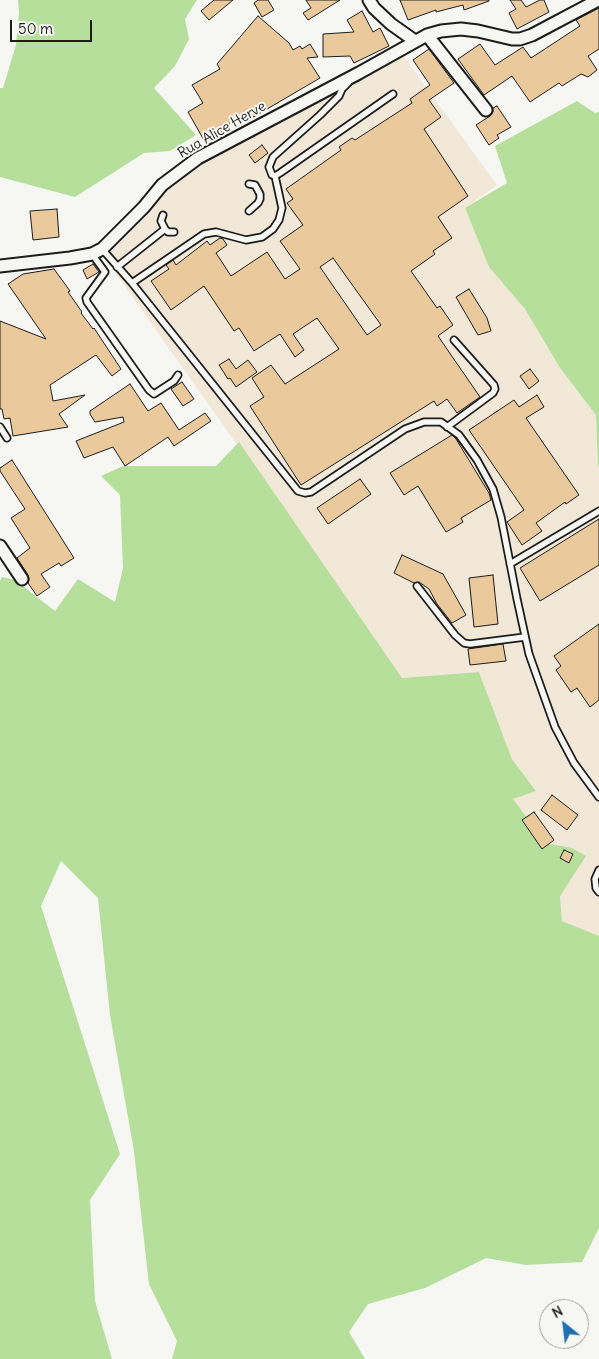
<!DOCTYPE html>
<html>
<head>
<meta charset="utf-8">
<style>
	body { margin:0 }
	#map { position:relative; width:599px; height:1359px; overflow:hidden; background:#f6f6f2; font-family:Delius,sans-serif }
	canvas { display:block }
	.north { position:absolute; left:539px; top:1299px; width:50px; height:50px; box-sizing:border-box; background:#f6f6f2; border:1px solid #9f9f9c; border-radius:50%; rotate:331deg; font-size:14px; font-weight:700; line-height:20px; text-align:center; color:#1c1c1c }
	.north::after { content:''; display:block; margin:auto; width:18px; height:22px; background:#1f6fb2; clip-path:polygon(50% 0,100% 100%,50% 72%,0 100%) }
	.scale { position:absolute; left:10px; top:20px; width:82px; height:22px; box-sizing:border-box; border:2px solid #1c1c1c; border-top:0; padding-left:6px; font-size:15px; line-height:18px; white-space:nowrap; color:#1c1c1c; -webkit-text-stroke:4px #f6f6f2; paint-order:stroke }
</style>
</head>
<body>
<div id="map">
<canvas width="599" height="1359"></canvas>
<div class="north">N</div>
<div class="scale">50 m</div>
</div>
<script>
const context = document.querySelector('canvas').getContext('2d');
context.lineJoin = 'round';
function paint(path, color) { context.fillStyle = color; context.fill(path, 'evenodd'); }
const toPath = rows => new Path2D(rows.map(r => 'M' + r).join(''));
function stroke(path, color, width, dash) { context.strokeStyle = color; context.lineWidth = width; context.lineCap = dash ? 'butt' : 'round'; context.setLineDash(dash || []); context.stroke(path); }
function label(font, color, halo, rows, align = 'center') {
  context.font = font + ' Delius,sans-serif'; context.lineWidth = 4; context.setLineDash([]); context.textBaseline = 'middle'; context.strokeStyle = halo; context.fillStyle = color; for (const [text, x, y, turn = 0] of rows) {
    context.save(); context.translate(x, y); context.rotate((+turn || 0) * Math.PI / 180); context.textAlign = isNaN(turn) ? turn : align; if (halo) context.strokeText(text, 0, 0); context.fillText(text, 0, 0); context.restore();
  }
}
const built = toPath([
	[402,54,497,185,465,208,489,267,525,309,560,368,596,415,598,466,599,466,599,936,562,921,560,896,572,848,546,843,513,799,536,790,512,759,479,672,402,678,105,258,181,175]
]);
const green = toPath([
	[18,0,197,0,185,19,189,39,175,66,154,88,196,135,170,151,144,153,75,197,0,177,0,88,3,88,16,45,19,13],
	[577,101,595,113,599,112,599,466,598,467,596,415,560,368,525,309,489,267,465,208,507,183,495,146],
	[239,442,402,678,479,672,512,759,536,791,513,799,546,843,572,848,586,856,560,896,562,921,599,936,599,1228,582,1262,526,1265,486,1258,425,1288,368,1304,349,1332,365,1359,172,1359,177,1341,149,1284,134,1151,110,1015,98,898,61,861,41,906,120,1154,90,1200,95,1301,112,1359,0,1359,0,581,2,577,15,580,55,611,78,579,115,602,123,568,120,495,101,476,123,466,216,466]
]);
const building = toPath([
	[214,0,233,0,209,20,201,11,214,0],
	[258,0,268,0,274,10,262,17,254,3,258,0],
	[306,0,340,0,308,20,303,13,311,8,306,0],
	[400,0,489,0,489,1,464,10,463,5,436,12,436,10,408,20,400,0],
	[510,0,521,0,526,7,540,0,544,0,549,12,517,29,509,13,516,9,510,0],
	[599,8,599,49,588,56,597,70,588,77,581,74,562,86,559,83,530,102,512,76,484,95,458,59,480,44,495,65,523,47,531,58,580,26,576,20,599,8],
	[362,11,373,32,380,28,389,46,354,63,350,56,323,57,323,34,354,32,347,20,362,11],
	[258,16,289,43,293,50,300,46,302,49,310,44,318,57,307,58,320,78,250,119,246,113,220,129,222,132,205,142,188,112,203,103,192,85,220,69,217,64,258,16],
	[429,49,454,83,429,100,441,117,424,129,468,196,438,217,452,238,433,251,435,254,411,271,437,308,440,306,453,325,438,336,480,397,457,413,447,399,437,406,434,401,301,485,250,406,264,397,252,378,271,365,285,384,339,349,317,318,293,334,304,350,295,357,280,334,254,351,239,328,234,331,204,286,171,310,151,281,169,269,166,265,173,260,176,265,207,241,210,245,220,238,223,239,227,245,216,253,231,276,267,252,285,279,300,269,280,241,303,225,287,203,293,199,286,189,341,150,339,147,352,138,355,140,412,103,410,99,430,85,413,60,429,49],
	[333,258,381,325,367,335,320,267,333,258],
	[497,106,511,127,497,135,499,138,489,145,476,125,490,116,493,112,493,108,497,106],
	[262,145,268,153,255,163,249,155,262,145],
	[57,209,59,237,33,240,30,211,57,209],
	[93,264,99,272,87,279,83,270,93,264],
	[54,269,70,291,68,292,82,312,81,313,93,329,94,328,121,369,112,376,96,355,50,385,53,401,85,395,59,414,68,427,13,436,10,418,4,419,2,409,0,409,0,321,46,339,8,284,23,274,54,269],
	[469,289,487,318,491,331,478,335,456,297,469,289],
	[229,359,236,369,248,360,257,372,236,387,230,378,228,379,219,365,229,359],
	[530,369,539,381,529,389,520,376,530,369],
	[182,382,194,399,183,406,171,389,182,382],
	[130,384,148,411,161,403,179,430,205,413,211,421,174,446,168,437,125,466,113,447,84,458,76,441,124,422,123,417,95,422,90,414,90,411,130,384],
	[537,395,544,407,526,418,579,495,566,504,565,502,536,523,542,531,522,545,507,522,524,510,469,430,514,400,519,407,537,395],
	[452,435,456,439,489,493,491,500,461,518,463,522,446,532,418,486,404,495,390,473,452,435],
	[12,460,74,558,61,566,59,563,41,574,50,587,37,596,28,583,29,579,28,575,17,558,30,548,11,518,25,509,0,471,0,468,12,460],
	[360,479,371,494,328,524,317,508,360,479],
	[599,519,599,565,540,601,520,568,599,519],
	[402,555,443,574,466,615,452,623,437,604,429,589,419,582,414,583,394,573,402,555],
	[493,575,498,624,474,627,469,578,493,575],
	[599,624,599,700,590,707,577,688,571,692,556,670,561,666,554,656,599,624],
	[503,644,506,661,470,665,468,649,503,644],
	[552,795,578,815,567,830,541,810,552,795],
	[534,812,554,840,542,849,522,820,534,812],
	[564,850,573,854,569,863,560,858,564,850]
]);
const lane = toPath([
	[348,83,342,89,339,96,320,115,273,157,269,167,272,175,275,176,280,173,393,94],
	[249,211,258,203,260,199,260,194,255,185,249,184],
	[165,229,168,232,174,232],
	[102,249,132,283,298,491,305,493,311,492,405,429,424,422,441,422,459,435,477,460,493,489,501,517,517,599,529,654,555,727,574,763,599,797],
	[92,254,105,272,86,298,87,302,149,390,154,394,174,381,178,375],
	[117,267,165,229,161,221,163,215],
	[132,283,204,234,216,232,246,240,262,237,273,229,279,220,282,208,275,176],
	[0,427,7,438],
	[447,427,493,393,495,389,494,385,454,340],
	[510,564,599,511],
	[417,586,455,635,464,643,470,644,525,637],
	[599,870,595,879,596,888,599,892]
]);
const street = toPath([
	[369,0,374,8,391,24,415,41],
	[427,35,486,110],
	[0,266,70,258,92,254,102,249,144,207,162,185,198,158,359,73,427,35,441,31,461,29,478,31,512,39,520,39,532,35,598,0],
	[0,546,22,579]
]);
const streetNames = [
	["Rua Alice Herve",222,130,-30]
];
paint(built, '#f2e8d8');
paint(green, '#b5df9b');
paint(building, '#eac99c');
stroke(building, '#1c1c1c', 1);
stroke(lane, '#1c1c1c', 9);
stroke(street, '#1c1c1c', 15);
stroke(lane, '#f6f6f2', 5.5);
stroke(street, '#f6f6f2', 11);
label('14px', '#1c1c1c', '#f6f6f2', streetNames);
</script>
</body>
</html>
